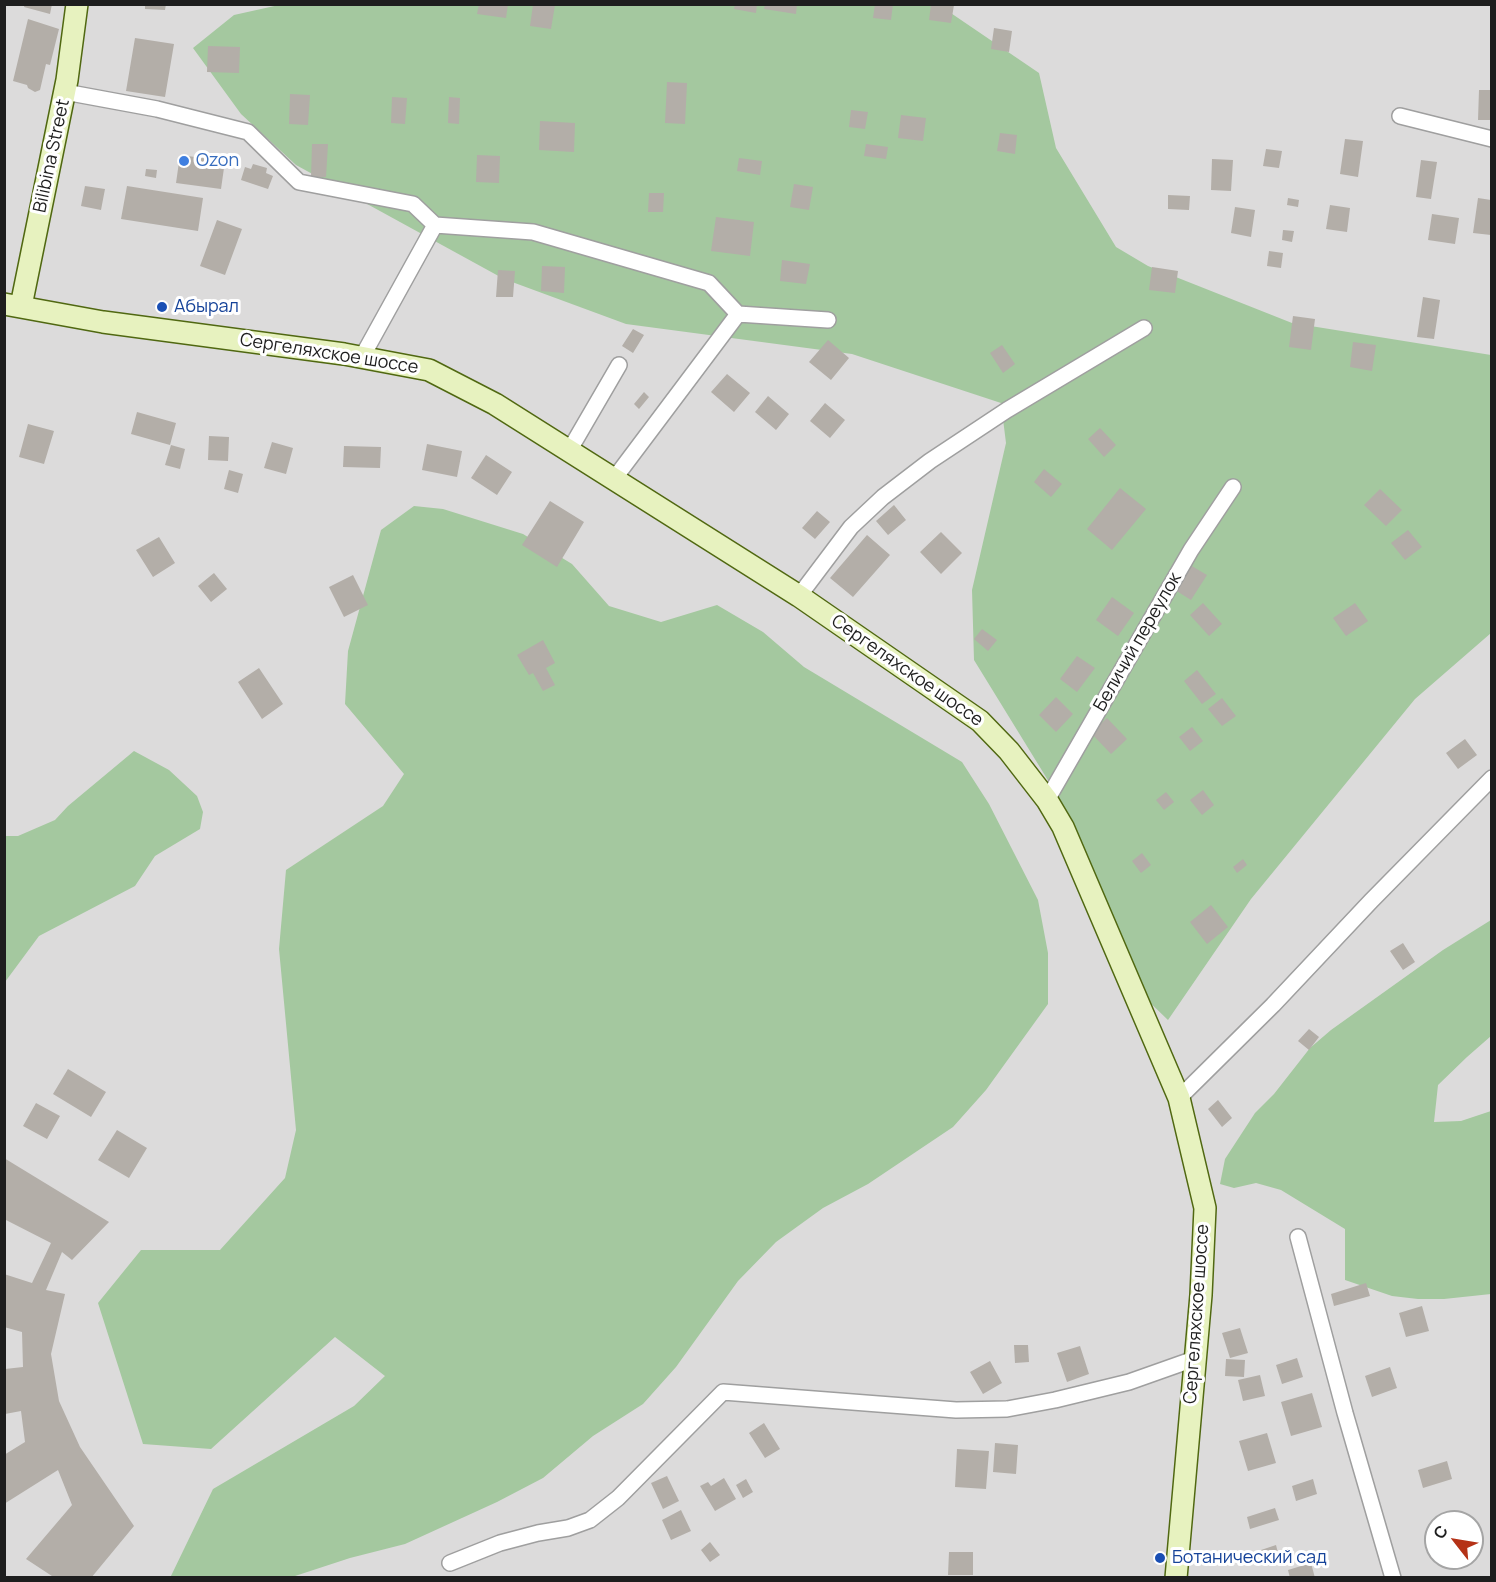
<!DOCTYPE html>
<html>
<head>
<meta charset="utf-8">
<style>
	body { margin:0 }
	#map { position:relative; width:1496px; height:1582px; overflow:hidden; background:#eeece5; font-family:Manrope,sans-serif }
	canvas { display:block }
	.frame { position:absolute; inset:0; border:6px solid #1e1e1e; pointer-events:none }
	.north { position:absolute; left:1424px; top:1510px; width:60px; height:60px; box-sizing:border-box; background:#fff; border:2px solid #a5a5a5; border-radius:50%; rotate:301deg; font-size:16px; font-weight:700; line-height:24px; text-align:center; color:#1e1e1e }
	.north::after { content:''; display:block; margin:auto; width:21px; height:27px; background:#b53217; clip-path:polygon(50% 0,100% 100%,50% 72%,0 100%) }
</style>
</head>
<body>
<div id="map">
<canvas width="1496" height="1582"></canvas>
<div class="frame"></div>
<div class="north">С</div>
</div>
<script>
const context = document.querySelector('canvas').getContext('2d');
context.lineJoin = 'round';
function paint(path, color) { context.fillStyle = color; context.fill(path, 'evenodd'); }
const toPath = rows => new Path2D(rows.map(r => 'M' + r).join(''));
function stroke(path, color, width, dash) { context.strokeStyle = color; context.lineWidth = width; context.lineCap = dash ? 'butt' : 'round'; context.setLineDash(dash || []); context.stroke(path); }
function label(font, color, halo, rows, align = 'center') {
  context.font = font + ' Manrope,sans-serif'; context.lineWidth = 6; context.setLineDash([]); context.textBaseline = 'middle'; context.strokeStyle = halo; context.fillStyle = color; for (const [text, x, y, turn = 0] of rows) {
    context.save(); context.translate(x, y); context.rotate((+turn || 0) * Math.PI / 180); context.textAlign = isNaN(turn) ? turn : align; if (halo) context.strokeText(text, 0, 0); context.fillText(text, 0, 0); context.restore();
  }
}
const residential = toPath([
	[5,5,1491,5,1491,1577,5,1578],
	[1436,1522,1472,1522,1472,1558,1436,1558]
]);
const forest = toPath([
	[279,5,939,5,1039,73,1056,148,1116,247,1148,266,1292,323,1491,355,1491,633,1415,699,1251,899,1168,1020,1140,993,1073,821,974,660,972,590,1006,443,1001,403,852,354,626,324,504,279,296,165,241,114,193,48,234,15],
	[414,506,443,509,523,534,572,564,609,606,661,622,717,605,763,632,804,667,962,762,989,804,1038,900,1048,953,1048,1004,986,1090,953,1127,868,1184,823,1208,776,1242,738,1281,676,1367,643,1404,593,1436,543,1478,497,1502,405,1544,350,1558,292,1577,170,1578,213,1489,354,1406,385,1376,335,1337,211,1449,143,1444,98,1303,141,1250,220,1250,285,1178,296,1130,279,949,286,870,383,806,404,774,345,704,348,651,381,530],
	[134,751,169,770,197,796,203,812,200,829,155,856,135,886,39,936,5,982,5,836,18,836,55,820,68,806],
	[1491,920,1491,1036,1467,1057,1438,1085,1434,1122,1461,1121,1491,1111,1491,1294,1444,1299,1418,1299,1392,1296,1345,1280,1345,1229,1281,1190,1256,1183,1234,1188,1220,1184,1225,1159,1255,1113,1274,1094,1310,1048,1331,1030,1443,950]
]);
const building = toPath([
	[25,4,52,4,50,14,24,7],
	[145,4,166,4,165,10,145,9],
	[479,4,508,4,506,18,477,14],
	[735,4,757,4,756,13,734,9],
	[765,4,797,4,796,14,764,9],
	[875,4,893,4,891,20,873,18],
	[533,5,555,5,551,29,530,26],
	[931,5,954,5,951,23,929,20],
	[28,19,59,29,50,65,46,64,40,90,35,92,28,88,27,85,13,81],
	[994,28,1012,31,1009,52,991,49],
	[135,38,174,44,165,97,126,91],
	[208,46,240,47,239,73,207,72],
	[667,82,687,83,685,124,665,123],
	[1479,90,1491,90,1491,120,1478,120],
	[290,94,310,95,308,125,289,124],
	[392,97,407,98,405,124,391,123],
	[449,97,460,98,459,124,448,123],
	[851,110,868,112,865,129,849,127],
	[901,115,926,118,923,141,898,138],
	[540,121,575,123,574,152,539,150],
	[1000,133,1017,135,1015,154,997,151],
	[1345,139,1363,141,1358,177,1340,174],
	[312,144,328,144,326,177,311,177],
	[866,144,888,147,886,159,864,156],
	[1266,149,1282,151,1279,168,1263,166],
	[180,155,225,161,221,189,176,183],
	[477,155,500,156,499,183,476,182],
	[739,158,762,161,760,175,737,171],
	[1212,159,1233,160,1231,191,1211,190],
	[1421,160,1437,162,1431,199,1416,197],
	[253,164,267,168,266,173,273,176,268,189,241,180,245,167,251,169],
	[146,169,157,170,156,178,145,176],
	[794,184,813,187,809,210,790,207],
	[85,186,105,189,101,210,81,206],
	[127,186,203,198,198,231,121,219],
	[649,193,664,193,663,212,648,212],
	[1168,195,1190,196,1189,210,1168,209],
	[1288,198,1299,200,1298,207,1287,205],
	[1478,198,1491,200,1491,235,1473,233],
	[1330,205,1350,208,1347,232,1326,229],
	[1235,207,1255,210,1251,237,1231,233],
	[1432,214,1459,218,1455,244,1428,240],
	[716,217,754,222,750,256,711,251],
	[217,220,242,229,225,275,200,266],
	[1283,230,1294,231,1292,242,1282,240],
	[1269,251,1283,253,1281,268,1267,266],
	[782,260,810,264,806,284,780,281],
	[542,266,565,267,564,293,541,291],
	[1152,267,1178,271,1175,293,1149,290],
	[498,270,515,271,513,297,496,297],
	[1423,297,1440,300,1434,339,1417,337],
	[1293,316,1315,319,1311,350,1289,347],
	[633,329,644,335,633,353,622,346],
	[828,340,849,358,831,380,809,362],
	[1353,342,1376,345,1372,371,1350,367],
	[1002,345,1015,364,1003,373,990,353],
	[727,374,750,393,734,412,711,392],
	[644,392,649,397,639,409,634,404],
	[768,396,789,414,776,430,755,412],
	[825,403,845,420,830,438,810,421],
	[137,412,176,423,170,445,131,434],
	[28,424,54,431,44,464,19,457],
	[1100,428,1116,445,1104,457,1088,439],
	[209,436,229,437,228,461,208,460],
	[272,442,293,448,286,474,264,468],
	[427,444,462,451,457,477,422,470],
	[171,445,185,449,180,469,165,465],
	[344,446,381,447,380,468,343,467],
	[486,455,512,472,497,495,471,478],
	[1044,469,1062,484,1051,497,1034,482],
	[229,470,243,474,238,493,224,489],
	[1120,488,1146,509,1112,550,1087,529],
	[1380,489,1402,510,1386,526,1364,505],
	[550,501,584,522,557,567,522,545],
	[894,505,906,520,888,535,876,521],
	[817,511,830,522,815,539,802,528],
	[1408,530,1422,547,1405,560,1391,543],
	[941,532,962,553,941,574,920,552],
	[867,535,890,555,853,597,830,578],
	[159,537,175,563,153,577,136,550],
	[1190,565,1207,575,1191,600,1175,590],
	[214,573,227,589,211,602,198,586],
	[353,575,368,605,344,617,329,587],
	[1112,597,1134,613,1118,636,1096,620],
	[1203,603,1222,624,1209,636,1190,615],
	[1355,603,1368,621,1346,636,1333,618],
	[982,629,997,640,988,651,974,639],
	[543,640,555,663,546,668,555,685,543,691,533,673,529,675,517,655],
	[1077,656,1095,668,1077,692,1060,679],
	[259,668,283,704,262,719,238,682],
	[1197,670,1216,694,1202,704,1184,681],
	[1056,697,1073,714,1056,732,1039,715],
	[1222,698,1236,716,1222,726,1208,709],
	[1107,718,1127,739,1111,754,1091,733],
	[1192,727,1203,741,1190,751,1179,737],
	[1465,739,1477,755,1458,769,1446,753],
	[1203,790,1214,805,1202,815,1190,800],
	[1166,792,1174,802,1164,810,1156,800],
	[1142,853,1151,865,1141,873,1132,861],
	[1243,859,1247,865,1237,873,1233,867],
	[1211,905,1228,927,1207,944,1190,922],
	[1403,943,1415,962,1403,970,1390,951],
	[1309,1029,1319,1037,1309,1050,1298,1041],
	[68,1069,106,1092,91,1117,53,1094],
	[1218,1100,1232,1118,1222,1127,1208,1109],
	[36,1103,60,1116,47,1139,23,1126],
	[117,1130,147,1148,129,1178,98,1160],
	[4,1158,109,1222,72,1260,62,1252,46,1290,65,1294,51,1354,59,1401,80,1447,134,1526,91,1578,55,1578,26,1559,72,1505,58,1470,4,1504,4,1455,25,1442,21,1411,5,1414,5,1369,23,1367,22,1332,4,1327,4,1274,32,1283,51,1243,4,1219],
	[1366,1283,1370,1296,1334,1306,1331,1294],
	[1422,1306,1429,1331,1406,1337,1399,1313],
	[1240,1328,1248,1353,1230,1358,1222,1333],
	[1014,1345,1028,1345,1029,1362,1015,1363],
	[1080,1346,1089,1374,1067,1382,1057,1353],
	[1297,1358,1303,1377,1282,1384,1276,1365],
	[1226,1359,1245,1360,1244,1377,1225,1376],
	[990,1361,1002,1383,983,1394,970,1372],
	[1390,1367,1397,1388,1372,1397,1365,1376],
	[1260,1375,1265,1396,1243,1401,1238,1380],
	[1312,1393,1322,1427,1291,1436,1281,1402],
	[764,1423,780,1449,765,1458,749,1433],
	[1267,1433,1276,1463,1248,1471,1239,1441],
	[995,1443,1018,1445,1016,1474,993,1472],
	[957,1449,989,1451,986,1489,955,1487],
	[1447,1461,1452,1479,1423,1488,1418,1470],
	[667,1476,679,1501,663,1509,651,1483],
	[724,1478,736,1499,715,1511,700,1486,708,1482,711,1486],
	[746,1479,753,1492,743,1498,736,1485],
	[1313,1479,1317,1494,1296,1501,1292,1486],
	[1275,1508,1279,1520,1250,1529,1247,1517],
	[681,1510,691,1531,671,1540,662,1520],
	[710,1542,720,1555,710,1562,701,1550],
	[1276,1545,1280,1561,1266,1565,1261,1550],
	[949,1552,973,1552,973,1575,948,1575],
	[1311,1563,1315,1578,1290,1578,1288,1570]
]);
const minor = toPath([
	[65,92,157,109,248,132,299,182,413,204,435,225,533,232,709,283,738,314,828,320],
	[1400,116,1492,139],
	[362,357,435,225],
	[569,451,619,365],
	[614,479,738,314],
	[799,596,851,527,883,497,930,461,1007,410,1144,328],
	[1047,800,1191,550,1233,487],
	[1179,1098,1273,1005,1371,901,1492,778],
	[1298,1237,1345,1413,1393,1578],
	[450,1563,500,1543,538,1533,568,1528,590,1520,618,1498,723,1392,956,1410,1007,1409,1055,1400,1129,1382,1194,1359]
]);
const secondary = toPath([
	[4,304,103,322,344,354,429,370,495,404,799,596,980,721,1009,751,1047,800,1063,827,1179,1098,1205,1208,1201,1295,1176,1578],
	[21,306,67,80,77,4]
]);
const markers = [
	[184,161,6,"#3f7fe0"],
	[162,307,6,"#1a4fb4"],
	[1160,1558,6,"#1a4fb4"]
];
const streetNames = [
	["Bilibina Street",52,156,-78],
	["Сергеляхское шоссе",329,354,9],
	["Беличий переулок",1138,642,-60],
	["Сергеляхское шоссе",907,671,35],
	["Сергеляхское шоссе",1197,1314,-86]
];
const shopNames = [
	["Ozon",196,161]
];
const transitNames = [
	["Абырал",174,307],
	["Ботанический сад",1172,1558]
];
paint(residential, '#dcdbdb');
paint(forest, '#a4c89f');
paint(building, '#b3aea8');
stroke(minor, '#9f9f9f', 18);
stroke(secondary, '#506811', 24);
stroke(minor, '#fff', 15);
stroke(secondary, '#e7f2bf', 21);
for (const [x, y, r, color] of markers) { const dot = new Path2D(); dot.arc(x, y, r, 0, 2 * Math.PI); context.fillStyle = color; context.fill(dot); stroke(dot, '#fff', 2); }
label('18px', '#1e1e1e', '#fff', streetNames);
label('18px', '#366cbe', '#fff', shopNames, 'left');
label('18px', '#164399', '#fff', transitNames, 'left');
</script>
</body>
</html>
